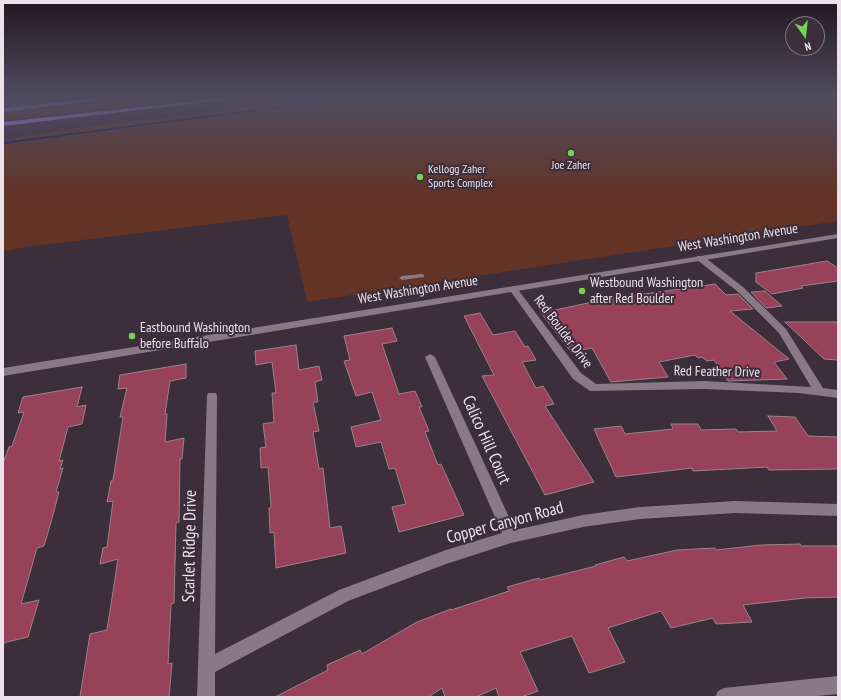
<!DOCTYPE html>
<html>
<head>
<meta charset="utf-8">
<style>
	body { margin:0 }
	#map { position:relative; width:841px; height:700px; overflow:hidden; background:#3c2e3b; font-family:"PT Sans Narrow",sans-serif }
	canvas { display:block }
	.frame { position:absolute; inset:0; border:4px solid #ebe2ea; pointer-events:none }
	.north { position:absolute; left:785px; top:16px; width:40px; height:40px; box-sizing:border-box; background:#3c2e3b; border:1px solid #827681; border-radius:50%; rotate:165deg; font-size:11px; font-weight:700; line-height:16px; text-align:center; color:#ebe2ea }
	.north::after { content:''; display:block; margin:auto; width:14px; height:18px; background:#77d259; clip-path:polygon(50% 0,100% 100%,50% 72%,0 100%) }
</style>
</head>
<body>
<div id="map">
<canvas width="841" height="700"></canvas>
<div class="frame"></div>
<div class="north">N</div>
</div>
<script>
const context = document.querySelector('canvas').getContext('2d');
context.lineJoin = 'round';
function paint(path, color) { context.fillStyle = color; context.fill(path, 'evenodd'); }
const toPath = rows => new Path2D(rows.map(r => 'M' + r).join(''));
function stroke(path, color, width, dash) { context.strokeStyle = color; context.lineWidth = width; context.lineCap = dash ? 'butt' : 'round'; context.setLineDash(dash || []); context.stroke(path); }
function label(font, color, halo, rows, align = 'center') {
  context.font = font + ' "PT Sans Narrow",sans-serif'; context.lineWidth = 4; context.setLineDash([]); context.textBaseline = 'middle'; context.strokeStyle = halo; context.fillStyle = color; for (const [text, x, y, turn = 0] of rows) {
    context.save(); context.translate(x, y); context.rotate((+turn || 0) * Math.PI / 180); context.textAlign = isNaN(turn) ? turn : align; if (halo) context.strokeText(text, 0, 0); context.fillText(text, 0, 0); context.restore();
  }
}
const green = toPath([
	[140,98,205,98,3,120,3,112],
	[323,98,838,98,838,221,307,302,287,215,25,247,3,252,3,140,71,129]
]);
const stream = toPath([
	[347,98,354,98,3,144,3,142,347,98],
	[370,98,376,98,379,99,378,100,370,98]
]);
const building = toPath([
	[827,261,838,268,838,281,801,286,803,288,772,294,756,282,756,273,827,261],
	[715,284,726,295,738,294,753,309,730,311,789,359,774,362,787,379,728,381,714,360,707,361,702,357,698,358,695,355,659,362,668,377,611,382,592,348,571,352,541,313,602,300,715,284],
	[765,291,782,306,766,308,751,292,765,291],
	[480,313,493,335,515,331,525,347,528,346,536,360,522,362,536,388,543,386,554,404,545,406,594,482,545,495,482,376,494,375,464,316,480,313],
	[785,322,838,322,838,360,824,359,785,322],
	[392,328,397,341,382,344,399,394,415,391,422,407,419,407,429,431,425,432,438,465,441,464,464,515,399,532,392,507,406,504,395,468,389,469,381,442,356,447,351,427,381,420,372,392,356,396,344,361,350,360,344,336,392,328],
	[296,345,299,370,319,366,322,380,315,382,318,402,313,402,319,431,313,432,319,469,323,468,330,528,341,526,346,553,276,568,274,532,270,533,269,508,271,507,268,467,261,468,260,448,266,447,263,424,274,422,272,393,276,393,272,362,256,365,255,351,296,345],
	[186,364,186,378,170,381,165,414,167,414,165,442,184,438,182,459,180,459,179,522,176,523,174,603,171,604,168,664,172,663,169,697,80,697,90,634,107,630,118,559,100,564,103,548,107,547,113,501,107,502,111,481,113,480,123,417,120,417,127,388,118,389,120,375,186,364],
	[82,387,77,407,86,405,82,424,68,427,59,461,63,460,60,469,63,468,56,492,59,492,53,515,44,546,37,548,21,604,39,600,28,637,3,643,3,463,9,447,12,446,24,412,18,413,23,397,82,387],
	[768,416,795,417,808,436,838,437,838,469,769,470,767,467,693,471,692,468,616,477,594,429,621,426,625,434,673,429,671,424,698,424,701,430,736,429,738,432,777,431,768,416],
	[800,544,801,546,838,546,838,597,805,598,743,605,752,622,716,624,713,618,671,628,661,611,608,628,625,662,589,673,572,636,520,652,538,691,521,697,499,697,496,688,476,697,445,697,442,688,428,697,275,697,328,670,327,665,360,650,362,654,417,622,451,609,451,610,509,591,507,587,539,578,540,580,596,566,595,565,624,557,627,561,677,550,715,548,716,550,761,545,800,544]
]);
const service = toPath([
	[422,274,424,275,424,277,402,280,399,278,402,276,422,274]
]);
const minor = toPath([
	[697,256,703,256,743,287,786,329,823,388,838,390,838,398,799,393,704,389,590,391,573,379,509,289,513,286,516,287,581,373,596,384,704,381,811,387,779,333,737,291,697,260,697,256],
	[430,354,435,357,515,530,583,515,640,507,735,501,838,504,838,516,735,513,640,519,583,527,511,543,446,564,348,601,215,672,215,697,197,697,207,396,208,393,216,393,217,396,215,654,339,590,446,550,502,533,425,357,430,354],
	[838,676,838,694,806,697,715,697,718,691,724,688,838,676]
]);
const secondary = toPath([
	[838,234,838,238,3,376,3,368,838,234]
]);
const motorway = toPath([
	[99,98,117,98,3,112,3,108,99,98],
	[224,98,242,98,3,126,3,122,224,98]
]);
const markers = [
	[571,153,4,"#77d259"],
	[420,177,4,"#77d259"],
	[582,291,4,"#77d259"],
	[132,336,4,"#77d259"]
];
const farPoinames = [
	["Joe Zaher",571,166],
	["Kellogg Zaher",428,170,"left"],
	["Sports Complex",428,184,"left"]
];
const streetNames = [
	["West Washington Avenue",738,238,-9],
	["West Washington Avenue",418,290,-9],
	["Red Boulder Drive",563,332,53],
	["Red Feather Drive",717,372,1]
];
const poiNames = [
	["Westbound Washington",590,283],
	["after Red Boulder",590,299],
	["Eastbound Washington",140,328],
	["before Buffalo",140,344]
];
const nearStreetnames = [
	["Calico Hill Court",486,440,66],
	["Copper Canyon Road",505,523,-15],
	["Scarlet Ridge Drive",190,546,-89]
];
paint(green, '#633325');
paint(stream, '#011d5c');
paint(building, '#97415b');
stroke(building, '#9a8388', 1);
paint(service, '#897987');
paint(minor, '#897987');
paint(secondary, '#897987');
paint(motorway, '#af8cff');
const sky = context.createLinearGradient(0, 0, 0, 196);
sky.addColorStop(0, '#211920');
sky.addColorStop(0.5, '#504c60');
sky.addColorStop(1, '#504c6000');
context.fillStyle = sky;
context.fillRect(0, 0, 841, 196);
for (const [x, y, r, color] of markers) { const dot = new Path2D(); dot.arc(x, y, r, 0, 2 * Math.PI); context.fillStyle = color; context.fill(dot); stroke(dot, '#3c2e3b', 1.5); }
label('12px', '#ebe2ea', '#3c2e3b', farPoinames);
label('14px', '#ebe2ea', '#3c2e3b', streetNames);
label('14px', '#ebe2ea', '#3c2e3b', poiNames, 'left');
label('17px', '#ebe2ea', '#3c2e3b', nearStreetnames);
</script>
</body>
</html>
